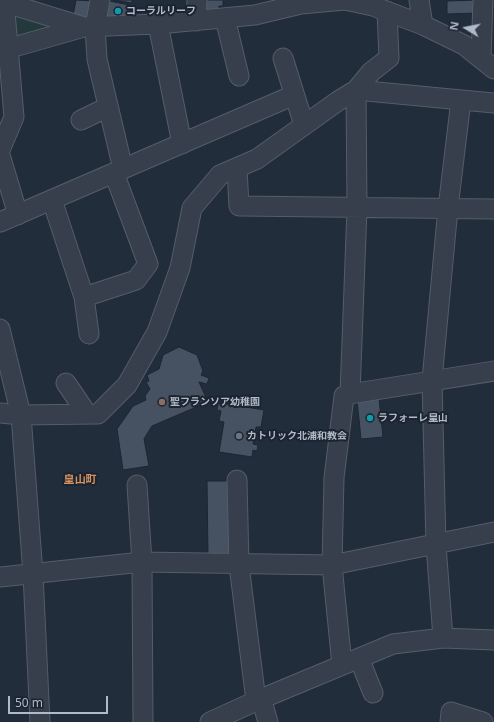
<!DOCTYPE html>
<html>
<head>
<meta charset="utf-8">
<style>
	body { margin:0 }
	#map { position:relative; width:494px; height:722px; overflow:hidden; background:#222d3b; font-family:"Noto Sans",sans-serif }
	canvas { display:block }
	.north { position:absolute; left:446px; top:8px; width:40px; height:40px; -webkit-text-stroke:3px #1b2430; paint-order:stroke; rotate:280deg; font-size:11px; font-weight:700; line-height:16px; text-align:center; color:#b1bac7 }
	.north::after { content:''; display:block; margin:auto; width:14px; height:18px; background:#b1bac7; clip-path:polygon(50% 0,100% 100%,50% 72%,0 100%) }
	.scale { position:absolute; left:8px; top:696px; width:100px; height:18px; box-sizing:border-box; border:2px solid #b1bac7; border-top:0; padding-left:5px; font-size:12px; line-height:14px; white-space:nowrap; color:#b1bac7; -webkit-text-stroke:3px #1b2430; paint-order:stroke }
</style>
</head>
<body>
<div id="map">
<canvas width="494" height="722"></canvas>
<div class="north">N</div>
<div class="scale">50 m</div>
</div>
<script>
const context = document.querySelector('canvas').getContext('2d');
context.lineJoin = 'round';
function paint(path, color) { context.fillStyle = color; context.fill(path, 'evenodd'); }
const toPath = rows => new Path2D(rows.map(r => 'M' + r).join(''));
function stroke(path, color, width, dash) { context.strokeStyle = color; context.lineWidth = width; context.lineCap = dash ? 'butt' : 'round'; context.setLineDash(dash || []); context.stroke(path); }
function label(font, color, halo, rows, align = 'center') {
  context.font = font + ' "Noto Sans","Noto Sans JP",sans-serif'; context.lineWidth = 4; context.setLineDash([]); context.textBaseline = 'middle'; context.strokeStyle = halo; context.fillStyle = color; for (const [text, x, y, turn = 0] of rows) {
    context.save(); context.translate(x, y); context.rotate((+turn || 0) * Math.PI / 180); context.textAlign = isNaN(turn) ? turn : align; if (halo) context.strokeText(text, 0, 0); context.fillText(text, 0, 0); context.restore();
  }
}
const green = toPath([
	[12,15,58,27,13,45]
]);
const building = toPath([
	[76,0,94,1,87,23,72,21,76,0],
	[114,0,132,0,132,3,114,0],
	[205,0,223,0,223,6,219,6,219,13,205,12,205,0],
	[477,0,478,13,447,14,447,1,477,0],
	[109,1,130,5,128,20,106,16,109,1],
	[179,347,197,355,203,371,201,375,209,378,207,384,199,382,208,402,152,426,144,439,149,466,123,470,117,429,133,406,146,400,145,396,150,389,146,382,149,381,147,375,159,369,163,355,179,347],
	[379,398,383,437,361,439,357,400,379,398],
	[221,403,264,410,261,427,256,427,253,444,258,445,257,451,253,450,252,457,219,452,224,422,219,421,221,411,217,410,218,404,221,403],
	[207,481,232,481,233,557,208,557,207,481]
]);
const minor = toPath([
	[100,0,95,27,97,59,123,169],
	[419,0,423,25],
	[0,1,84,27,0,51],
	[225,18,239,76],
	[196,21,197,0],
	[158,24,182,144],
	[84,27,158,24,255,15,301,4,345,0,373,6,423,25,464,45,494,69],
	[283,58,304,125],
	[481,58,483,0],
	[81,120,108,107],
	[0,150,14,117,4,0],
	[0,155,18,215],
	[237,168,239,206,494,209],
	[52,200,84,297,89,334],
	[0,222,294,95],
	[84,297,136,280,148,264,114,173],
	[0,329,21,415,33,574,40,722],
	[66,383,83,408,83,414],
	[350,394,494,371],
	[0,413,21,415,98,414,127,385,157,332,180,268,192,208,220,175,257,159,338,101,356,90,494,103],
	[237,480,239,565,256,701],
	[137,485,142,562,143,722],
	[0,577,142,562,332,565,494,532],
	[443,638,436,545,432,380,448,208,461,100],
	[359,658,373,693],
	[342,665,332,565,334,478,344,396,350,394,357,208,356,90,371,72,389,58,387,11],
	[261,698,268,722],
	[210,722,256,701,393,644,443,638,494,640],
	[450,722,451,712,483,722]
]);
const markers = [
	[118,11,4,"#0f9aa8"],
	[162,402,4,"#8d6e63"],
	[370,418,4,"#0f9aa8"],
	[239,436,4,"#6b7280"]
];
const poiNames = [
	["コーラルリーフ",126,11],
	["聖フランソア幼稚園",170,402],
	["ラフォーレ皇山",378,418],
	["カトリック北浦和教会",247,436]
];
const neighbourhoodNames = [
	["皇山町",80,480]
];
paint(green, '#24393c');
paint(building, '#465262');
stroke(building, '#1d2632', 1);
stroke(minor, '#545d69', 21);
stroke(minor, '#363f4b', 19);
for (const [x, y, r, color] of markers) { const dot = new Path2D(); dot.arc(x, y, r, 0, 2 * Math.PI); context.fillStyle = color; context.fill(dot); stroke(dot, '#1b2430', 1.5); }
label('bold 10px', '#b1bac7', '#1b2430', poiNames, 'left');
label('bold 11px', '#d39060', '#1b2430', neighbourhoodNames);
</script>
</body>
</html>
